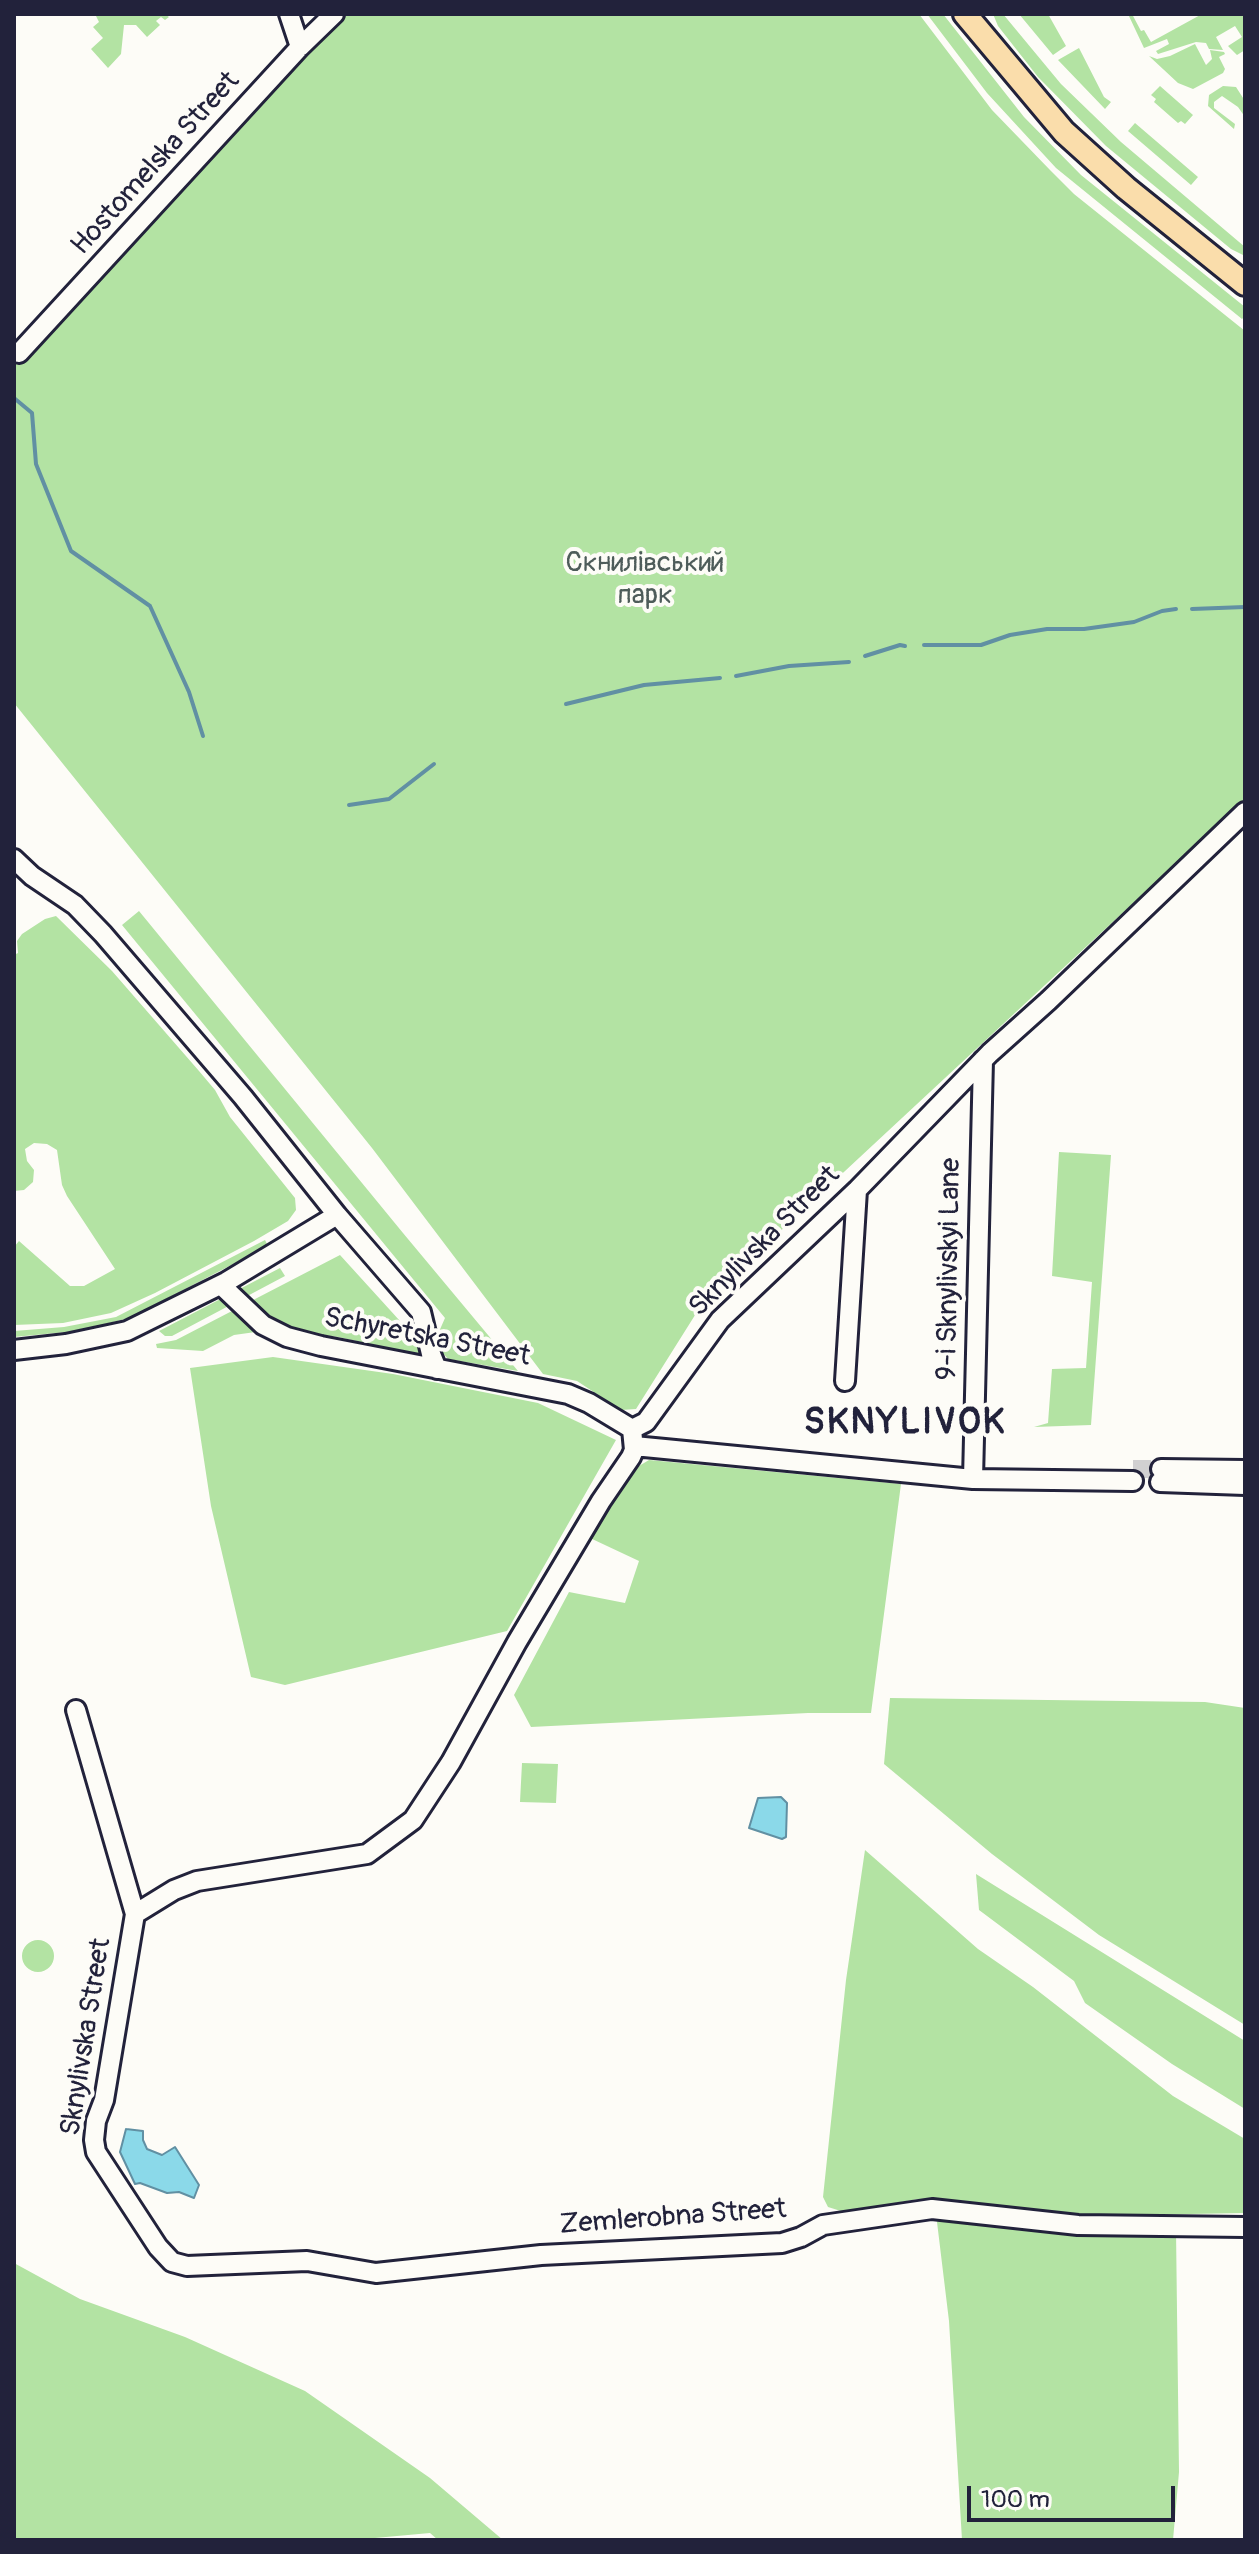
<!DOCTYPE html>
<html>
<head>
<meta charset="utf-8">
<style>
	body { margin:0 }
	#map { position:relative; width:1259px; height:2554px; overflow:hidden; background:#fdfcf7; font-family:Pangolin,sans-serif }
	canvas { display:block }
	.frame { position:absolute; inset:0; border:16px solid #22223b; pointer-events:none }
	.scale { position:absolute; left:967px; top:2486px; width:208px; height:36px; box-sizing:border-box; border:4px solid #22223b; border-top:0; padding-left:10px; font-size:24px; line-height:28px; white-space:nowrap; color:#22223b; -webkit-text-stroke:6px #fdfcf7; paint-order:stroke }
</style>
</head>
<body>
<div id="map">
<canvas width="1259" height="2554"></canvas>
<div class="frame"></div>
<div class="scale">100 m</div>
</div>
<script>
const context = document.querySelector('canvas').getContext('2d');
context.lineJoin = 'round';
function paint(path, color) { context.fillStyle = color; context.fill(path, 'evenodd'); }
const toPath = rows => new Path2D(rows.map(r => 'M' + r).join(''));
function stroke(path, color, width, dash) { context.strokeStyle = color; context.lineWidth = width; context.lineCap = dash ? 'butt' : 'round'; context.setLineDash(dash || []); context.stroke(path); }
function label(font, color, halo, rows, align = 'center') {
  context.font = font + ' Pangolin,sans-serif'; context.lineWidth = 8; context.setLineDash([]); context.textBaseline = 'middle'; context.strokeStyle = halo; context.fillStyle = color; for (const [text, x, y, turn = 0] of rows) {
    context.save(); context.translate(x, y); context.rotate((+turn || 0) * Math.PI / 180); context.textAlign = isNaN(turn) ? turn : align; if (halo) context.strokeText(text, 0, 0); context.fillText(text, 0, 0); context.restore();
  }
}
const green = toPath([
	[95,14,165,14,169,17,165,20,161,17,156,21,160,25,147,37,136,25,124,25,121,54,108,68,91,49,103,38,93,27,99,22],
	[340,14,919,14,992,110,1050,170,1074,194,1245,331,1245,799,702,1304,636,1409,621,1410,577,1381,543,1374,372,1148,14,703,14,359],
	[927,14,943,14,1024,117,1081,175,1245,307,1245,316,1242,319,1056,168,987,93],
	[993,14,1003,14,1061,84,1121,142,1245,247,1245,256,1231,249,1106,146,1038,77,998,26],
	[1019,14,1048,14,1066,46,1053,55],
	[1128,14,1132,14,1141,31,1144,30,1151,42,1202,14,1245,14,1245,50,1237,55,1228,46,1242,37,1235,26,1216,37,1223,50,1209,49,1206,43,1196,42,1158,54,1156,51,1169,44,1167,39,1144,48],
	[1195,44,1206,65,1212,59,1210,50,1224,52,1225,54,1219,57,1225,69,1223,73,1193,89,1178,83,1149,56,1157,59,1170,56],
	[1079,48,1104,97,1111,102,1105,109,1058,60],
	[1160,86,1193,115,1185,124,1181,121,1178,123,1154,102,1156,99,1151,95],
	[1223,86,1236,87,1245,101,1245,117,1238,107,1222,96,1214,102,1214,108,1235,124,1234,129,1208,106,1209,95],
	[1135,123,1198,177,1191,185,1128,131],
	[139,911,403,1233,518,1371,448,1359,434,1343,445,1318,122,925],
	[56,916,112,971,199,1071,215,1090,230,1117,295,1198,296,1210,288,1221,254,1241,155,1293,111,1313,63,1323,14,1325,14,1247,19,1241,70,1286,84,1286,115,1269,67,1196,62,1185,57,1150,47,1144,34,1143,25,1149,27,1161,34,1170,33,1182,24,1190,14,1191,14,955,18,953,17,941,22,934,45,919],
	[1059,1152,1111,1155,1091,1425,1034,1427,1048,1423,1052,1369,1086,1368,1092,1282,1052,1276],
	[265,1240,268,1246,129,1318,77,1331,14,1337,14,1331,64,1327,116,1317],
	[340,1255,420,1343,421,1352,417,1354,338,1337,277,1329,234,1335,203,1351,157,1348,156,1344,176,1340],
	[280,1268,285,1276,172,1336,165,1336,159,1331],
	[273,1357,393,1374,538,1403,616,1440,507,1631,285,1685,251,1677,211,1506,190,1368],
	[649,1460,901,1484,871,1713,808,1713,531,1727,514,1695,569,1592,625,1603,639,1561,590,1538,634,1469],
	[890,1698,1205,1702,1245,1708,1245,2025,1099,1935,992,1854,884,1764],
	[522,1763,558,1764,556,1803,520,1802],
	[865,1850,978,1949,1033,1987,1173,2096,1245,2139,1245,2213,1081,2216,990,2204,918,2199,844,2212,828,2207,823,2197,846,1980],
	[976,1874,1245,2041,1245,2109,1172,2064,1085,2003,1074,1981,979,1910],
	'22 1956a16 16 0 1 1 32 0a16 16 0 1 1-32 0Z',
	[942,2212,1176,2230,1179,2472,1173,2540,962,2540,949,2321,937,2222],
	[14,2263,80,2299,185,2337,305,2391,430,2478,503,2540,438,2540,430,2533,353,2540,14,2540]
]);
const water = toPath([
	[781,1797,787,1803,786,1837,782,1839,749,1828,758,1798,781,1797],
	[126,2129,143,2131,143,2140,147,2149,162,2155,175,2147,199,2185,194,2198,179,2192,167,2193,140,2183,135,2184,120,2152,126,2129]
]);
const stream = toPath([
	[14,398,32,413,36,464,71,551,150,606,189,692,203,736],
	[1192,609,1245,607],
	[924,645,981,645,1010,635,1047,629,1084,629,1134,622,1162,611,1176,609],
	[865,656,900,645,905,646],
	[736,676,789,666,849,662],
	[566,704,644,685,720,678],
	[349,805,389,799,434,764]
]);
const minorTunnel = toPath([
	[1133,1469,1161,1469]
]);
const minor = toPath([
	[289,14,300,47],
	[19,353,300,47,334,14],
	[14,859,32,876,75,905,103,934,243,1097,337,1215,226,1282,127,1331,66,1344,14,1350],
	[337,1215,421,1312,431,1354,437,1369],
	[221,1285,263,1325,287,1337,321,1346,568,1394,589,1403,632,1429],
	[845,1381,857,1190],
	[632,1429,634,1450,631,1457,601,1501,517,1642,451,1762,413,1820,367,1854,197,1881,174,1890,135,1914,104,2100,96,2121,94,2140,96,2152,158,2247,172,2262,187,2266,307,2261,376,2273,541,2255,782,2243,801,2237,823,2225,932,2209,1078,2225,1245,2227],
	[632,1429,646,1422,720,1320,857,1190,990,1053,1048,1001,1245,812],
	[634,1446,973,1479,1133,1481],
	[1161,1469,1245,1470],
	[973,1479,983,1060],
	[1160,1482,1245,1485],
	[76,1710,135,1914]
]);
const major = toPath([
	[965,14,1064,132,1126,188,1245,284]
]);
const streetNames = [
	["Hostomelska Street",156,164,-48],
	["Sknylivska Street",765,1242,-45],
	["9-i Sknylivskyi Lane",950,1269,-89],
	["Schyretska Street",427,1338,11],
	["Sknylivska Street",87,2037,-81],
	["Zemlerobna Street",673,2218,-4]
];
const parkNames = [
	["Скнилівський",645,564],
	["парк",645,596]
];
const districtNames = [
	["SKNYLIVOK",905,1424]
];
paint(green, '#b3e3a3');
paint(water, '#8bd9e9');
stroke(water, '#6190a3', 2);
stroke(stream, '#6190a3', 4);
stroke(minorTunnel, '#d1d0d1', 18, [18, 9]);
stroke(minor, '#22223b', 24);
stroke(major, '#22223b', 28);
stroke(minor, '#fdfcf7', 18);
stroke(major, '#faddab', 22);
label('28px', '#22223b', '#fdfcf7', streetNames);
label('28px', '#4e5c5a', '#fdfcf7', parkNames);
context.letterSpacing = '2px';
label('bold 36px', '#22223b', '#fdfcf7', districtNames);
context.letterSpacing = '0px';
</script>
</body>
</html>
